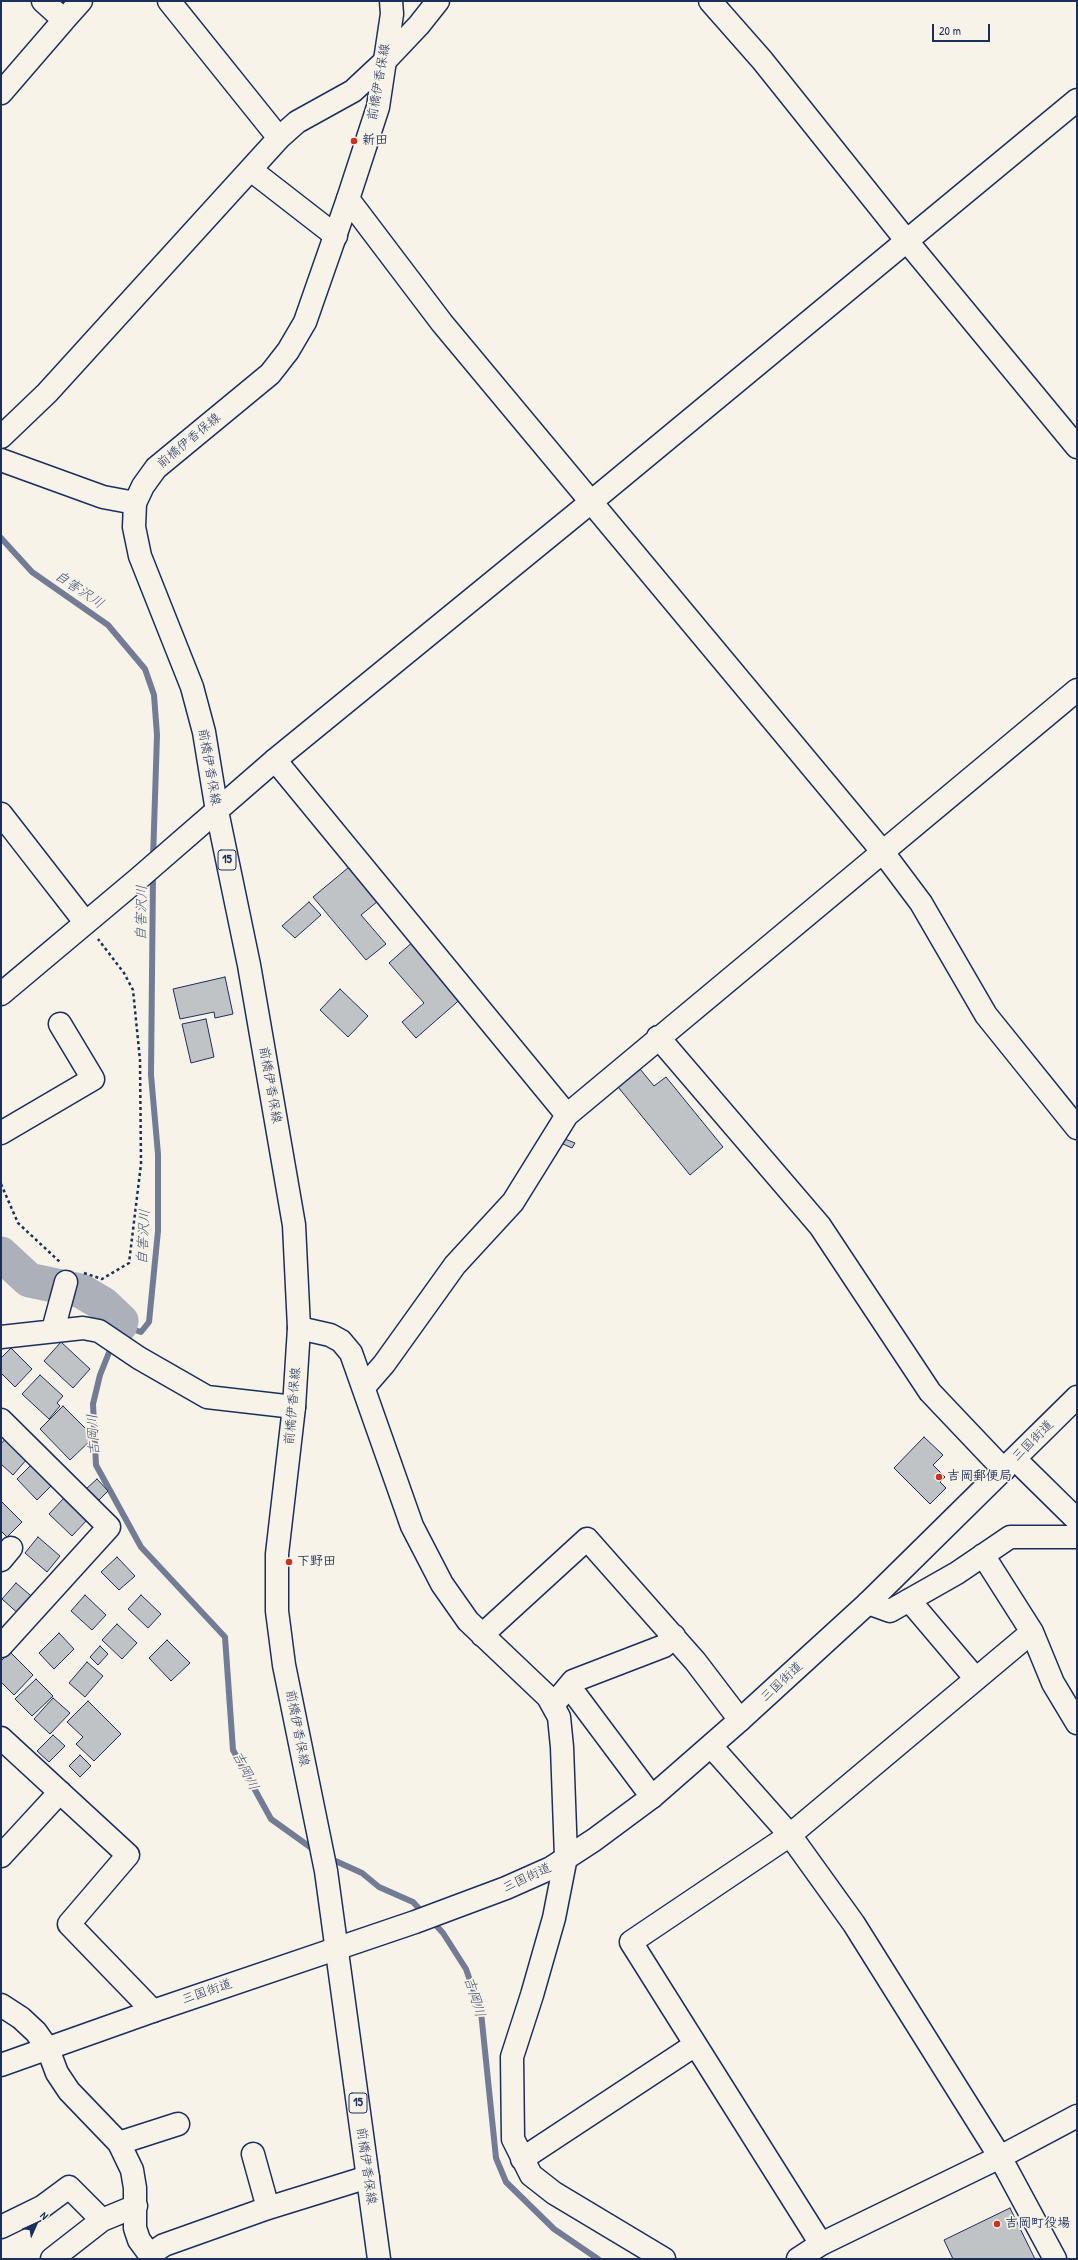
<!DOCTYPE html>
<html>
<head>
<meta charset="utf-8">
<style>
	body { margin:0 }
	#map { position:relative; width:1078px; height:2260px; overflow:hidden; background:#f7f3e8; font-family:"Patrick Hand",sans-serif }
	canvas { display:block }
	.frame { position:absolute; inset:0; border:2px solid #1b2f5e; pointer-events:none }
	.north { position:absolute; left:16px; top:2204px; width:40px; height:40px; -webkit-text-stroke:3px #f7f3e8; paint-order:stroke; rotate:45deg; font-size:11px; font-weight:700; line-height:16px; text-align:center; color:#1b2f5e }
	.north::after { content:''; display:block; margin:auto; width:14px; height:18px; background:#1b2f5e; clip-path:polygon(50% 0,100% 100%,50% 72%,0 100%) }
	.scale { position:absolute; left:932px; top:24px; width:58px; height:18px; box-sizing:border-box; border:2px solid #1b2f5e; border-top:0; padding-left:5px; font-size:12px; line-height:14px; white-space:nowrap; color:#1b2f5e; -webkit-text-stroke:3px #f7f3e8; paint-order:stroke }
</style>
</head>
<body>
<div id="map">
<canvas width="1078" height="2260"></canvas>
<div class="frame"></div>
<div class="north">N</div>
<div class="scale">20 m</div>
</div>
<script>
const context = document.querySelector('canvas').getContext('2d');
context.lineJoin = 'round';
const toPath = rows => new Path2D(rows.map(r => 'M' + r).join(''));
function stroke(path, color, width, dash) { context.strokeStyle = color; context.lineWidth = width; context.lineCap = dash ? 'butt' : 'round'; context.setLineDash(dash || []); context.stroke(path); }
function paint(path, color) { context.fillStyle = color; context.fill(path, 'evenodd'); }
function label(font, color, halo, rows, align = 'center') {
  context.font = font + ' "Patrick Hand","Klee One",sans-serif'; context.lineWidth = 3.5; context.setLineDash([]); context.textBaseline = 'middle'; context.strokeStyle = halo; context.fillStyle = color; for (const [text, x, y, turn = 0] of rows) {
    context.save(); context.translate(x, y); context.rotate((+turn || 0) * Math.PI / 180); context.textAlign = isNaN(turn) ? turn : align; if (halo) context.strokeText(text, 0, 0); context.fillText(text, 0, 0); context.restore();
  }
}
const stream = toPath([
	[1,538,32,572,108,625,145,669,154,695,157,735,153,859],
	[116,1337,120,1325,141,1332,149,1322,158,1231,158,1154,151,1075,153,874],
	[112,1345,100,1375,93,1404,96,1465,141,1547,225,1637,233,1750,271,1819,317,1852],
	[329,1858,362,1873,379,1887,413,1902,425,1915],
	[432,1921,443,1933,466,1969,481,2012,496,2158,506,2182,554,2229,598,2259]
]);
const river = toPath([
	[1,1254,29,1280,81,1291,103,1304,121,1321,120,1325]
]);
const building = toPath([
	[354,863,383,897,361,915,386,944,366,960,313,897,354,863],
	[309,902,321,915,295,938,282,926,309,902],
	[415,940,464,996,416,1038,402,1022,424,1003,389,963,415,940],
	[225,977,233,1014,215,1018,214,1012,180,1019,173,989,225,977],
	[340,989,368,1016,348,1037,320,1010,340,989],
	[206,1019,214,1057,191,1063,182,1024,206,1019],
	[640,1069,654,1086,666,1077,723,1147,690,1175,618,1087,640,1069],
	[565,1139,575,1143,572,1148,563,1144,565,1139],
	[61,1342,90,1369,73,1388,44,1361,61,1342],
	[11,1348,32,1369,15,1387,1,1373,1,1358,11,1348],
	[40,1375,63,1396,57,1403,60,1406,49,1419,22,1394,40,1375],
	[63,1406,94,1437,70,1460,40,1429,63,1406],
	[924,1437,943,1455,933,1465,945,1477,940,1482,946,1488,930,1504,894,1468,924,1437],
	[6,1438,27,1459,13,1475,1,1464,1,1444,6,1438],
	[32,1464,52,1485,37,1500,17,1479,32,1464],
	[97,1479,108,1491,98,1501,86,1489,97,1479],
	[64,1498,87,1520,72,1536,49,1514,64,1498],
	[1,1501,22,1522,7,1537,1,1531,1,1501],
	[38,1537,60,1556,47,1572,25,1553,38,1537],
	[117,1557,135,1576,119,1590,101,1572,117,1557],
	[16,1583,36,1600,21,1616,2,1599,16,1583],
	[85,1595,106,1615,92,1630,71,1611,85,1595],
	[141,1595,161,1614,148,1628,128,1609,141,1595],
	[117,1624,137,1643,122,1659,102,1640,117,1624],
	[59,1633,74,1649,54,1669,39,1653,59,1633],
	[167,1640,190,1663,171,1681,149,1658,167,1640],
	[100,1646,108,1654,98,1665,90,1657,100,1646],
	[10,1652,33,1675,14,1695,1,1682,1,1661,10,1652],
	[87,1662,103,1676,85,1697,69,1683,87,1662],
	[36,1679,53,1696,32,1716,15,1699,36,1679],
	[53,1698,70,1713,50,1734,34,1719,53,1698],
	[88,1701,121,1734,94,1761,76,1744,83,1737,67,1722,88,1701],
	[53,1735,65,1746,49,1762,37,1751,53,1735],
	[80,1755,91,1766,80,1777,69,1766,80,1755],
	[1010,2208,1035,2259,953,2259,944,2240,1010,2208]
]);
const path = toPath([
	[1,1184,18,1223,61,1263],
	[84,1273,102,1279,129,1263,141,1164,140,1060,133,990,124,973,98,939]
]);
const minor = toPath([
	[43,1,64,20,81,1],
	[169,1,279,138],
	[710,1,762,60,906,240,1077,447],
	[1,93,64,20],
	[251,170,336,236],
	[348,199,442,323,882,851,921,903,986,1015,1077,1128],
	[1,437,47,393,279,138,297,122,353,91,383,63,419,25,438,1],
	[1,460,103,497,135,503],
	[275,760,567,1115],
	[1,814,85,922],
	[658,1037,820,1226,930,1392,1004,1470],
	[1,1133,93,1079,60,1024],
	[299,1328,330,1335,341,1341,351,1353,412,1526,442,1584,468,1621,548,1697,559,1717,562,1747,566,1857,554,1918,532,1995,512,2057,513,2139,531,2175,554,2193,664,2259],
	[53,1330,66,1282],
	[1,1337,83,1328,99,1331,139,1358,207,1397,294,1407],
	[364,1387,384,1364,455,1265,513,1202,567,1115,1077,690],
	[1,1420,109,1527,1,1646],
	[1015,1459,1077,1520],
	[983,1555,1032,1632,1053,1683,1077,1723],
	[1,1560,11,1548],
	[909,1600,976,1679],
	[868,1603,890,1611,957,1573,1010,1537,1077,1537],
	[482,1635,587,1539,695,1661,740,1720],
	[569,1686,652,1797],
	[553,1705,573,1681,664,1646,674,1636],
	[1,1738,128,1855,69,1924,153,2011],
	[1,1856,60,1792],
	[1,2005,21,2018,36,2032,48,2049,57,2073,69,2091,119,2143,132,2170,135,2188,135,2228,139,2240,153,2259],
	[119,2143,178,2124],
	[253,2154,268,2208],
	[522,2159,695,2045],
	[1,2227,42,2207,69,2187,102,2220],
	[821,2244,631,1942,790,1835,1032,1632],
	[149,2255,164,2245,268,2208,368,2177],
	[52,2259,102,2220,136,2206],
	[1055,2259,1000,2157,1077,2116]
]);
const tertiary = toPath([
	[1,994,138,879,275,760,591,502,1077,100],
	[711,1746,790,1835,854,1924,1000,2157,821,2244,798,2259],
	[1,2065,153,2011,415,1922,506,1888,551,1868,594,1840,652,1797,740,1720,868,1603,1077,1397]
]);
const primary = toPath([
	[379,2259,326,1871,284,1665,277,1611,277,1554,294,1407,299,1328,294,1225,249,965,217,811,204,732,192,687,140,556,134,527,135,503,143,486,156,468,270,374,288,351,305,322,348,199,378,107,392,14,391,1]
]);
const markers = [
	[354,141,4,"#c8321e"],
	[939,1477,4,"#c8321e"],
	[289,1562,4,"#c8321e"],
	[997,2224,4,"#c8321e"]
];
const shields = [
	[227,860,18],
	[358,2103,18]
];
const shieldNames = [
	["15",227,860],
	["15",358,2103]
];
const streetNames = [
	["前橋伊香保線",379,82,-80],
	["前橋伊香保線",189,441,-40],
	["前橋伊香保線",209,767,80],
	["前橋伊香保線",270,1085,80],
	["前橋伊香保線",293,1406,-85],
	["三国街道",1033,1441,-45],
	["三国街道",782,1682,-43],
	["前橋伊香保線",297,1728,79],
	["三国街道",527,1878,-25],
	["三国街道",207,1992,-19],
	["前橋伊香保線",366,2166,82]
];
const poiNames = [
	["新田",362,141],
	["吉岡郵便局",947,1477],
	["下野田",297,1562],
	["吉岡町役場",1005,2224]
];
const waterNames = [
	["自害沢川",79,590,34],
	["自害沢川",142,913,-89],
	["自害沢川",144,1237,-87],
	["吉岡川",94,1435,-93],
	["吉岡川",245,1771,63],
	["吉岡川",474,1997,73]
];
stroke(stream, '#727c95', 6);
stroke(river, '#acb0b9', 35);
paint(building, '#c0c3c5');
stroke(building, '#1b2f5e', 1);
stroke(minor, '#1b2f5e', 25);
stroke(tertiary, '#1b2f5e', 25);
stroke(primary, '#1b2f5e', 25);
stroke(path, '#1b2f5e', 2.5, [3, 3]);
stroke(minor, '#f7f3e8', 22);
stroke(tertiary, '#f7f3e8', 22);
stroke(primary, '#f7f3e8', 22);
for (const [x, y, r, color] of markers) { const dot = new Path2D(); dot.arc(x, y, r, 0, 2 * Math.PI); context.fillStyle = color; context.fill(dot); stroke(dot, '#f7f3e8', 1.5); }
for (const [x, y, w] of shields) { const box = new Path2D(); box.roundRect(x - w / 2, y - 10, w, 20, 3); context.fillStyle = '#f7f3e8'; context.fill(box); stroke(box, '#1b2f5e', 1); }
label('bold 12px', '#1b2f5e', null, shieldNames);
label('13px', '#1b2f5e', '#f7f3e8', streetNames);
label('bold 13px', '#1b2f5e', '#f7f3e8', poiNames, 'left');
label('italic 14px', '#465679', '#f7f3e8', waterNames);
</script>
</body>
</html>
